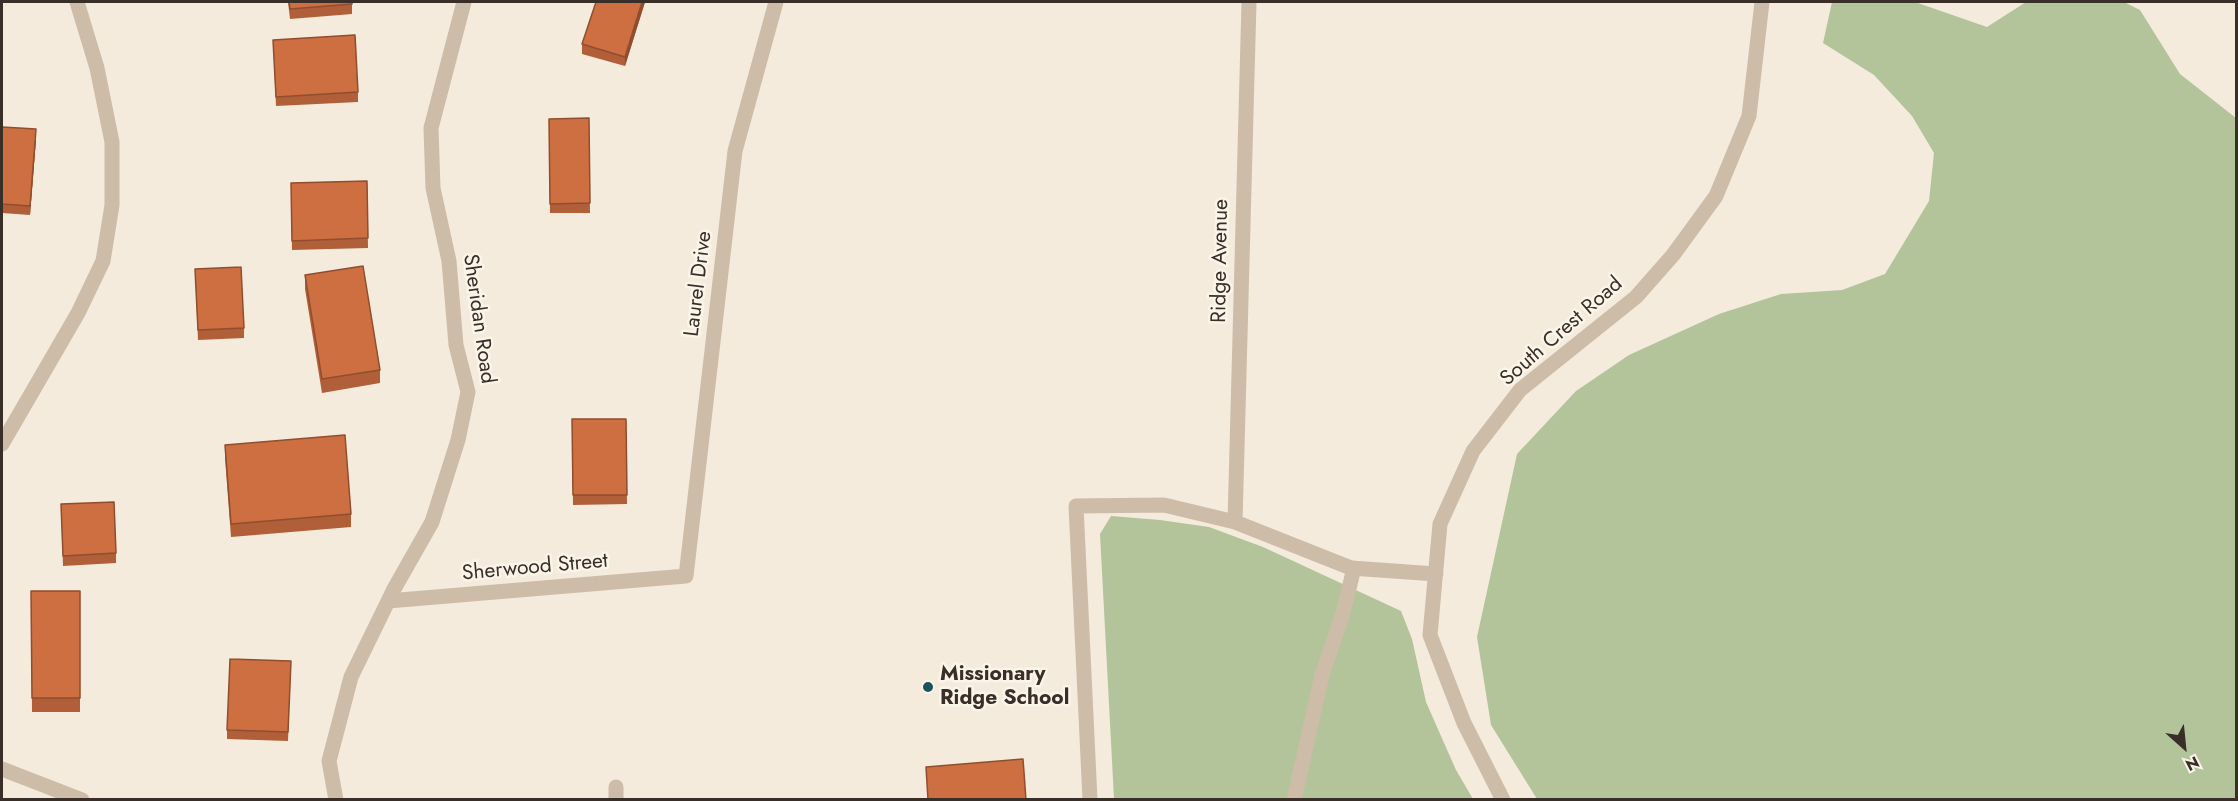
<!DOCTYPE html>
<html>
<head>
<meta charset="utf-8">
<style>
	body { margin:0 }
	#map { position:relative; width:2238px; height:801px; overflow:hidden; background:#f4ebdc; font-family:Jost,sans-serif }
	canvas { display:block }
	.frame { position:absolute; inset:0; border:3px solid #392f28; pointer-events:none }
	.north { position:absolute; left:2154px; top:717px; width:60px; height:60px; -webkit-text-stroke:4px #fbf4e9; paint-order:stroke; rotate:153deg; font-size:16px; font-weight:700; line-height:24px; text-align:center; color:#392f28 }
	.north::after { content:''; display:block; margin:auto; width:21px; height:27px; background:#392f28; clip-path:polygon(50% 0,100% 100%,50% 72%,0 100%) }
</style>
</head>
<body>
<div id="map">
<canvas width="2238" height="801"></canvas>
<div class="frame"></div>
<div class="north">N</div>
</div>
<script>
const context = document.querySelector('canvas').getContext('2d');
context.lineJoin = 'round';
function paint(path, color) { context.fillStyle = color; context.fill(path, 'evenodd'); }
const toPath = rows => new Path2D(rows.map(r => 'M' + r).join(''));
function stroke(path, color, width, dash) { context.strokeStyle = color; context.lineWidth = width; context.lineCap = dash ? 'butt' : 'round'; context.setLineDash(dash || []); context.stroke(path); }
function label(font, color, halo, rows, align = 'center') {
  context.font = font + ' Jost,sans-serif'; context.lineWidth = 5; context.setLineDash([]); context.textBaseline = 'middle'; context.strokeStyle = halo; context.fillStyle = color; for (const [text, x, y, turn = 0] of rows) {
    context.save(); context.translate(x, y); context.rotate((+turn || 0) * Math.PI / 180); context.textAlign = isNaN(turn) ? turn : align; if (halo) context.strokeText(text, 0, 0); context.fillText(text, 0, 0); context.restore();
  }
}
const green = toPath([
	[1832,2,1915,2,1987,27,2026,2,2124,2,2140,10,2180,74,2236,118,2236,799,1537,799,1491,725,1477,637,1517,454,1576,391,1629,355,1719,314,1781,294,1842,290,1885,274,1929,201,1934,153,1912,116,1874,75,1823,43],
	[1111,516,1160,520,1209,527,1263,547,1401,611,1412,639,1426,702,1456,770,1473,799,1114,799,1100,534]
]);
const minor = toPath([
	[1235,522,1249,2],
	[388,601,686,576,735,151,776,2],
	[2,769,82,800],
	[336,800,329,761,351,677,394,589,432,522,458,440,468,392,456,345,449,261,433,188,431,128,464,2],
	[616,800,616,787],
	[1090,800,1076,506,1164,505,1235,522,1351,568,1436,574],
	[1294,800,1322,675,1343,613,1354,568],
	[1503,800,1464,723,1430,635,1440,524,1473,451,1520,390,1636,297,1673,255,1716,196,1749,116,1762,2]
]);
const tertiary = toPath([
	[2,444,78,313,103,261,112,205,112,142,97,68,77,2]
]);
const wall = toPath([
	[288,2,352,2,352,14,290,19],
	[645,2,625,66,582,54,582,44],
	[273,40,358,92,358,102,276,106],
	[589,118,590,213,550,213,549,119],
	[2,127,36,139,30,215,2,213],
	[367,181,368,248,292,250,291,183],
	[195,269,244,328,244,338,198,340],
	[305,275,380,370,380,383,322,393,305,289],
	[572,419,626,419,627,504,573,505],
	[225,445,351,514,351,527,231,537,225,458],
	[61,504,116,553,116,563,63,566],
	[31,591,80,591,80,712,32,712],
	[291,661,288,741,227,739,227,730]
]);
const shadedWall = toPath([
	[642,2,645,2,625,66,625,57],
	[36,129,36,139,30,215,30,206]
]);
const building = toPath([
	[289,2,352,2,352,4,290,9,289,2],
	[596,2,642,2,625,57,582,44,596,2],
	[355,35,358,92,276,97,273,40,355,35],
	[589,118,590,203,550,204,549,119,589,118],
	[2,127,36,129,30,206,2,204,2,127],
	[367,181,368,238,292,241,291,183,367,181],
	[363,266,380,370,322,379,305,275,363,266],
	[241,267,244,328,198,330,195,269,241,267],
	[572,419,626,419,627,495,573,495,572,419],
	[345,435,351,514,231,524,225,445,345,435],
	[114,502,116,553,63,556,61,504,114,502],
	[31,591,80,591,80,698,32,698,31,591],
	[230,659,291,661,288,732,227,730,230,659],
	[1023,759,1026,800,928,800,926,767,1023,759]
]);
const markers = [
	[928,687,6,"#1b535d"]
];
const streetNames = [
	["Ridge Avenue",1221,261,-89],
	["Laurel Drive",699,284,-83],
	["Sheridan Road",478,319,82],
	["South Crest Road",1562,332,-41],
	["Sherwood Street",535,568,-5]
];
const poiNames = [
	["Missionary",940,675],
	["Ridge School",940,699]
];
paint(green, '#b3c49b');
stroke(minor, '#cdbca7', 15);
stroke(tertiary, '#cdbca7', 15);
paint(wall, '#b05f38');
paint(shadedWall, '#904e2e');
paint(building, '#cd6f41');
stroke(building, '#904e2e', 1.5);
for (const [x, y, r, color] of markers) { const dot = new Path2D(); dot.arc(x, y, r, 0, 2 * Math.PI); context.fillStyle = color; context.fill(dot); stroke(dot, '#fbf4e9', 2); }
label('21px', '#392f28', '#fbf4e9', streetNames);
label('bold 21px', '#392f28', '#fbf4e9', poiNames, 'left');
</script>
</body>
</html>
